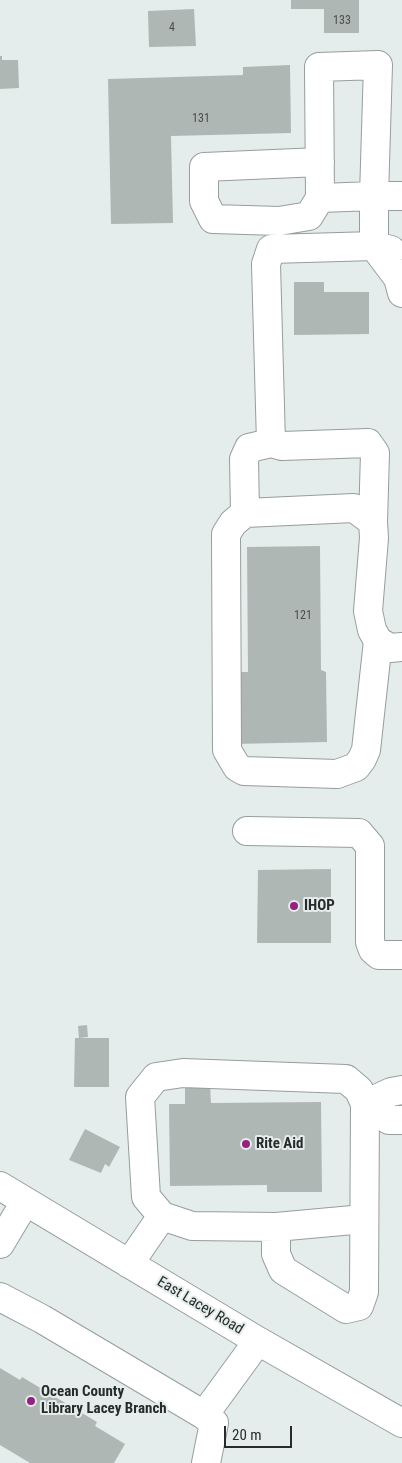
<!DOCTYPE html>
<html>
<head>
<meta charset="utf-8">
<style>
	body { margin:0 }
	#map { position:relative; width:402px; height:1463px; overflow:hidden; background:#e4edeb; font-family:"Roboto Condensed",sans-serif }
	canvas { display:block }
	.scale { position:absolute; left:224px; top:1426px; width:68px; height:22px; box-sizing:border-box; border:2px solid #272b2a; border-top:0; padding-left:6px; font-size:15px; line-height:18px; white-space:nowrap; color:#272b2a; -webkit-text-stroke:4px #e4edeb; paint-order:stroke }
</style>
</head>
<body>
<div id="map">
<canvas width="402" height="1463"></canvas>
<div class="scale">20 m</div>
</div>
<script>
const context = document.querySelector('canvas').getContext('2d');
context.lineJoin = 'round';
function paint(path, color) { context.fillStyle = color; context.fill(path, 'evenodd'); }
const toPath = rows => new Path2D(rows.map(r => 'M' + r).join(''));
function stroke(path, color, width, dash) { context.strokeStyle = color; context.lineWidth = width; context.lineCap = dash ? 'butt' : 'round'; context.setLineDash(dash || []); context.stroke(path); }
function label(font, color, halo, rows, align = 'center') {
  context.font = font + ' "Roboto Condensed",sans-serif'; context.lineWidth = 4; context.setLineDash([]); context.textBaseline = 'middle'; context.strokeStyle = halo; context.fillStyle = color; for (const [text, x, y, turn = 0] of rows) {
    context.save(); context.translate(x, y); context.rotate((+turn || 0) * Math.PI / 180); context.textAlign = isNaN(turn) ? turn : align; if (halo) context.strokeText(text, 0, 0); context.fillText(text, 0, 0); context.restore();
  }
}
const building = toPath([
	[291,0,359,0,359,33,324,33,324,9,291,9],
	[194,9,196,46,149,47,148,11],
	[0,56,2,56,2,60,18,60,19,88,0,89],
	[290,65,291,133,171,136,173,223,111,224,108,79,243,75,243,67],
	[294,282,324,282,324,292,369,292,369,334,294,335],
	[320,546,321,670,326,672,327,742,234,744,233,672,248,672,247,547],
	[331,869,331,943,257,943,258,870],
	[87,1025,88,1037,79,1038,78,1026],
	[75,1038,109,1038,109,1087,74,1087],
	[185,1085,210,1085,211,1103,321,1102,322,1192,267,1192,267,1185,170,1186,169,1104,185,1104],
	[85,1129,120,1147,109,1167,105,1164,101,1173,69,1160],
	[0,1368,20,1380,22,1377,97,1422,95,1426,125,1444,114,1463,30,1463,0,1445]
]);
const minor = toPath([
	[402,196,374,196,320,198,319,67,378,65,374,196,374,246,398,278,402,293],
	[320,198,309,216,279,221,213,219,204,201,204,167,320,162],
	[271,443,266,264,271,249,374,246,391,250],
	[245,513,244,459,249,448,271,443,282,446,368,443,375,453,373,522],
	[378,641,366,750,362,759,356,767,337,774,244,771,237,767,227,750,226,534,233,523,245,513,354,508,373,522,374,538,368,611,372,630,378,641,390,648,402,647],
	[247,831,359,833,370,846,370,942,373,950,379,955,402,955],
	[402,1090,391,1092,365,1104,389,1120,402,1120],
	[0,1186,258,1341,402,1423],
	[276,1227,276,1254,283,1270,346,1309,359,1306,364,1292,365,1104,359,1090,346,1079,183,1073,156,1077,140,1097,146,1197,162,1216,192,1226,276,1227,364,1219],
	[0,1244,25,1202],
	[129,1264,162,1216],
	[0,1297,42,1319,204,1415],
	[206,1463,214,1423,204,1415,258,1341]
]);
const markers = [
	[294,906,5,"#932281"],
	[246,1144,5,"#932281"],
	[31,1401,5,"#932281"]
];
const numberNames = [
	["133",342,21],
	["4",172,28],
	["131",201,119],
	["121",303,616]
];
const poiNames = [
	["IHOP",304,906],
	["Rite Aid",256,1144],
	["Ocean County",41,1392],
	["Library Lacey Branch",41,1409]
];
const streetNames = [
	["East Lacey Road",200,1306,31]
];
paint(building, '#afb7b5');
stroke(minor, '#969e9c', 30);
stroke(minor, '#fff', 28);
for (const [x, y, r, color] of markers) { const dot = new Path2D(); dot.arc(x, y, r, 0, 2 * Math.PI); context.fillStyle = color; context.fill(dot); stroke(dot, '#e4edeb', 2); }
label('12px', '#494e4d', null, numberNames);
label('bold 15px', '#272b2a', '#e4edeb', poiNames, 'left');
label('15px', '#272b2a', '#e4edeb', streetNames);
</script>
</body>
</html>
